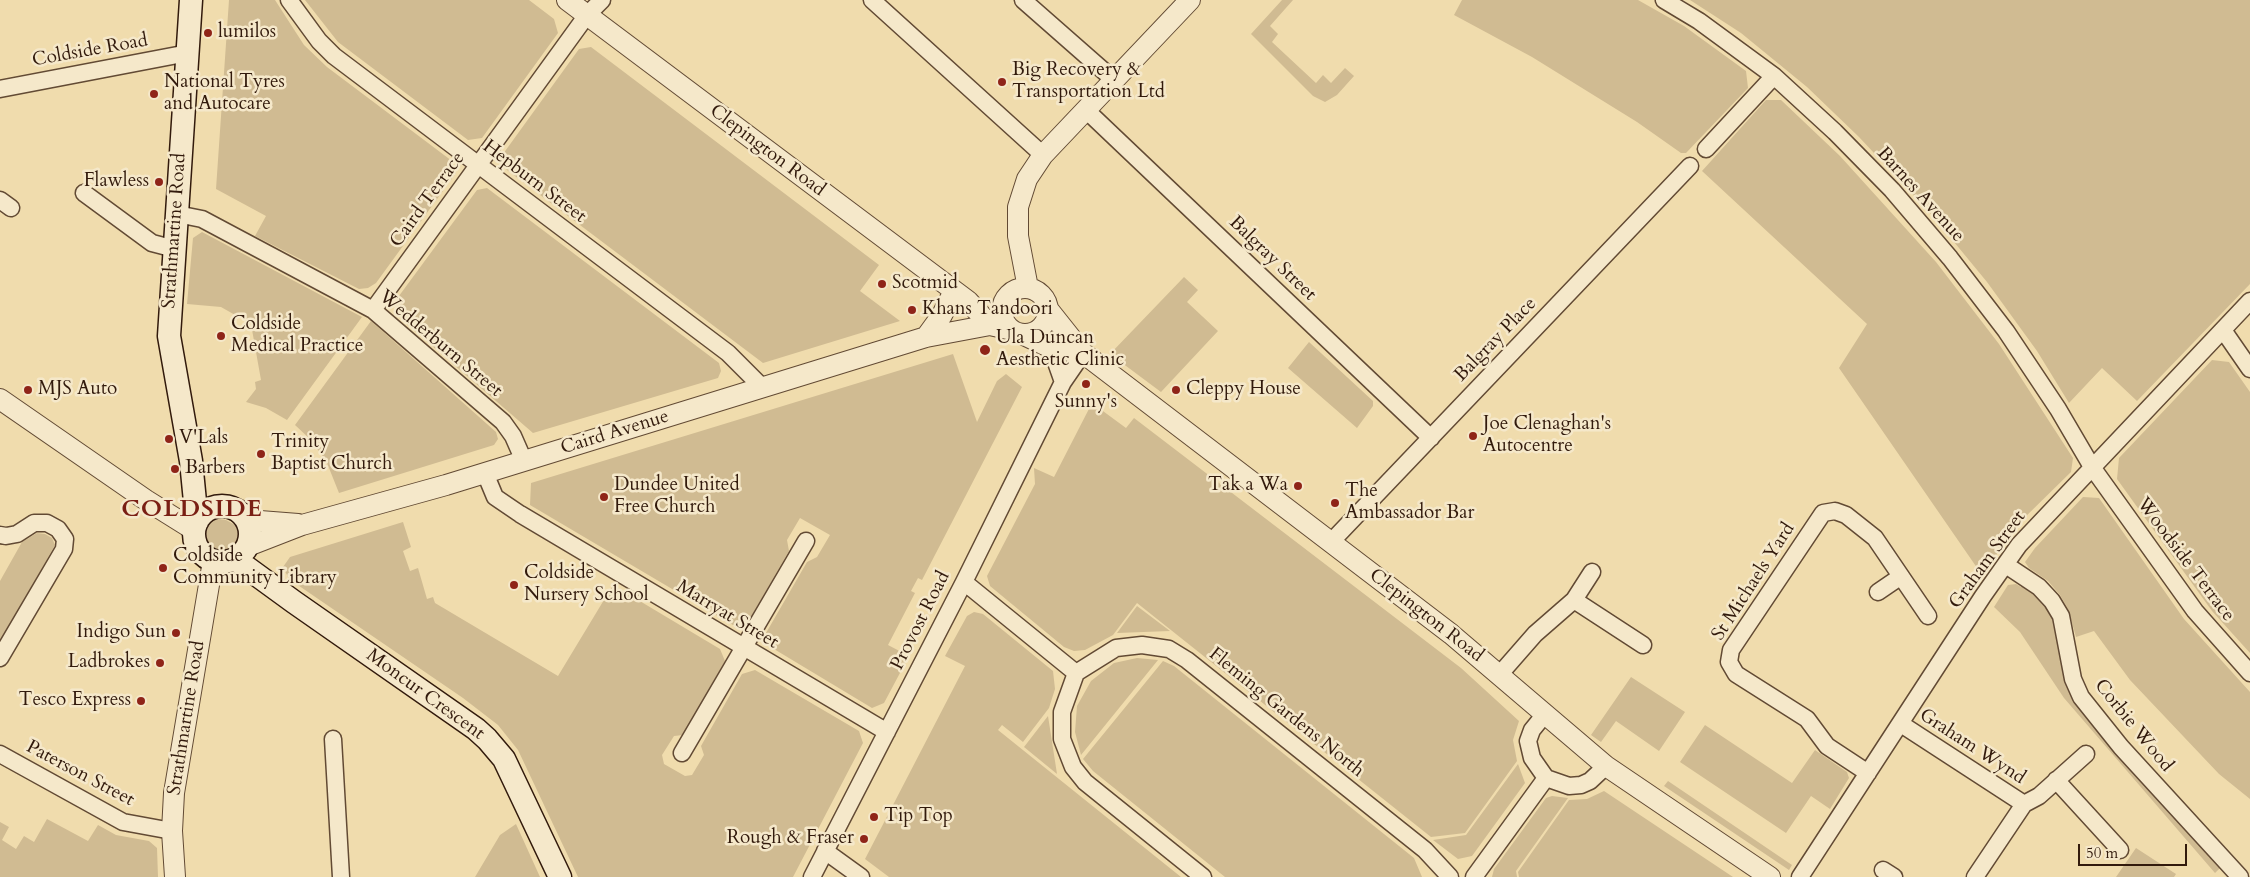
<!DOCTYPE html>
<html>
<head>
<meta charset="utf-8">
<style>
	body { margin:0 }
	#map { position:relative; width:2250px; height:877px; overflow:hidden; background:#f0dcad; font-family:Cardo,serif }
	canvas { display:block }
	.scale { position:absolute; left:2078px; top:844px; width:109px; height:22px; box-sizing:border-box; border:2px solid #321a0c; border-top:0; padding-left:6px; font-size:15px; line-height:18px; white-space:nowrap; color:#321a0c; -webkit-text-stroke:4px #f5e8ca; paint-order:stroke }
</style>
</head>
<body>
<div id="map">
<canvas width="2250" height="877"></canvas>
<div class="scale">50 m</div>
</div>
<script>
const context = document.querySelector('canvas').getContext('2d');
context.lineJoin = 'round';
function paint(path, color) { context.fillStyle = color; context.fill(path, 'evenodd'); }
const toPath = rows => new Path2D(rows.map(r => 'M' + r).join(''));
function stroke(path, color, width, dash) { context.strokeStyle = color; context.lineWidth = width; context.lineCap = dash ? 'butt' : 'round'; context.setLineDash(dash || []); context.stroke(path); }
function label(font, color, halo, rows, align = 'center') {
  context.font = font + ' Cardo,serif'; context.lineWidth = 5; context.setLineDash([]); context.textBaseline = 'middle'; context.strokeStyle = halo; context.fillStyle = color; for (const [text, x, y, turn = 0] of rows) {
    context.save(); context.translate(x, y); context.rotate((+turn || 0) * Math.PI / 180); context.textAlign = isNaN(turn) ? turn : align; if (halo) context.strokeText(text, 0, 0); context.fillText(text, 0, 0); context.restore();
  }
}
const green = toPath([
	[229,0,275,0,304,45,327,67,452,161,456,173,376,283,368,288,359,289,255,236,266,216,216,189],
	[305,0,529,0,554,19,558,33,482,138,468,140,338,42],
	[1282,0,1293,0,1270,26,1278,34,1272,42,1316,83,1323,75,1331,83,1345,68,1354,76,1337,95,1325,102,1313,96,1251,34],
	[1462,0,1638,0,1684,26,1746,71,1748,88,1686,153,1681,153,1637,122,1532,57,1454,15],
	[1690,0,2250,0,2250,284,2137,401,2102,368,2069,403,2037,351,1987,282,1931,214,1859,137,1807,87,1741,33],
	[591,47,879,265,860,291,900,321,763,363,503,167,503,154,579,49],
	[1766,100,1781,100,1840,156,1936,262,1999,344,2073,458,2071,472,2019,523,1982,575,1839,368,1867,324,1702,171],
	[487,188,719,363,721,371,718,378,533,433,401,319,396,309,396,300,477,190],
	[202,232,362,317,287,420,266,408,246,402,256,389,255,382,261,380,251,324,221,307,187,304,193,238],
	[1184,277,1198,290,1187,302,1218,331,1161,392,1110,354],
	[371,321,496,432,498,439,494,445,339,493,327,463,311,440,295,425],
	[1309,342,1373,401,1373,406,1357,428,1288,368],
	[953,354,977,422,997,381,1006,374,1022,387,922,580,918,578,911,591,915,593,888,645,909,656,884,703,872,708,769,646,766,633,807,562,817,557,830,535,800,518,787,540,789,551,748,622,733,625,530,505,531,483],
	[2212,360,2229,362,2250,392,2250,653,2212,611,2117,479,2119,458],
	[1092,403,1126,428,1134,418,1461,668,1519,721,1513,740,1517,761,1465,833,1431,837,1137,603,1113,635,1085,650,1074,651,1064,647,990,586,987,576,1035,484,1034,468,1054,477],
	[2083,497,2099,498,2184,619,2250,692,2250,799,2219,774,2130,680,2094,631,2076,637,2068,609,2060,595,2048,581,2029,568,2025,562,2035,548],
	[212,518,226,520,239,527,240,540,234,549,225,554,214,549,208,544,204,528,206,522],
	[403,522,411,547,403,551,410,571,418,568,427,599,433,597,435,603,558,676,613,585,720,649,725,661,683,735,674,736,662,755,664,764,685,776,692,775,704,755,701,746,742,674,755,670,859,731,863,743,793,877,578,877,518,750,498,725,463,698,289,579,283,567,290,557],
	[37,533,45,534,52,538,55,545,0,643,0,581,22,542],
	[2016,584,2021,587,2023,584,2038,594,2051,609,2059,634,2068,683,2222,866,2215,873,2064,698,2020,632,1994,607,2008,585],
	[1137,606,1170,631,1117,633],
	[974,612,983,614,1053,671,1055,689,1049,708,1023,742,1002,725,998,730,1181,877,889,877,865,859,965,666,945,656,967,616],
	[1137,658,1158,660,1081,755,1075,732,1077,706,1091,681,1114,663],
	[1163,661,1174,666,1414,858,1422,877,1225,877,1093,771,1083,759],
	[1631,677,1685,712,1659,751,1616,721,1601,742,1591,735],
	[1048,716,1057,774,1024,747],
	[1705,725,1792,783,1815,750,1847,772,1849,778,1830,809,1811,796,1786,833,1680,762],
	[1518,764,1525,783,1472,856,1458,859,1433,840,1466,835],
	[1668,781,1792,865,1789,870,1664,786],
	[1604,791,1733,877,1519,877,1518,872,1569,800,1587,799],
	[1552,796,1568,798,1516,871,1517,877,1492,877,1494,869,1546,798],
	[47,819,88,841,98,825,116,835,149,841,157,848,158,877,0,877,0,822,9,827,2,840,16,849,24,836,34,842],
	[516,824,540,877,475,877,500,835],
	[2136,848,2176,874,2174,877,2116,877]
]);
const minor = toPath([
	[289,0,319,41,334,56,728,353,763,388],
	[872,0,1043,155],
	[1023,0,1114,80],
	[1664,0,1699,21,1774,76,1835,132,1892,190,1950,258,2006,331,2058,409,2092,467,2195,611,2250,673],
	[0,89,188,53],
	[1086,110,1431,438],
	[1706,149,1774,76],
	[84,193,152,243,175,249],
	[0,200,11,208],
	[177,214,202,219,373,310,503,422,513,436,524,461],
	[373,310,587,15,602,0],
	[2223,330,2250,369],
	[1051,348,1063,382],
	[485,473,495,497,520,514,887,732],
	[0,535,6,536,17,534,34,523,47,523,58,529,65,539,64,549,0,658],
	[1331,542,1690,166],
	[2006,565,2039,587,2052,601,2061,616,2073,679,2081,697,2121,747,2240,877],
	[964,582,1076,673],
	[1878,592,1900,577],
	[1574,600,1643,645],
	[1076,673,1116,648,1142,645,1169,649,1187,660,1425,850,1450,877],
	[1076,673,1062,712,1062,739,1073,767,1085,782,1203,877],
	[1500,674,1535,634,1574,600,1592,572],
	[1545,714,1532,730,1528,741,1532,758,1546,778,1569,786,1581,785,1590,781,1606,766],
	[1901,724,2024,804],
	[333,739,341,877],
	[682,753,806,541],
	[0,754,123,822,172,831],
	[1868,773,1827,746,1807,719,1736,674,1729,662,1731,650,1823,513,1835,511,1846,515,1875,538,1928,616],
	[2056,780,2120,850],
	[825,851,861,877],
	[1883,870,1894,877],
	[812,877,964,582,1063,382,1083,353],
	[1474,877,1546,778],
	[1800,877,1983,596,2019,545,2250,301],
	[1975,877,2024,804,2039,796,2086,754]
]);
const tertiary = toPath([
	[567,0,968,301,990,325,1012,330],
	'1002 311a23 23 0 1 1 46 0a23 23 0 1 1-46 0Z',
	[1028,288,1018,236,1018,207,1027,179,1043,155,1190,0],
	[1048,309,1083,353,1451,634,1606,766,1770,877],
	[1022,334,1051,348,1083,353],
	[926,337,942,315,954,291],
	[0,399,146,500,194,530],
	[247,520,298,524],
	[248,546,302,525,446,485,926,337,990,325],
	[175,877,172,831,174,793,213,561]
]);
const secondary = toPath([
	[191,0,169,336,191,461,197,522],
	'194 534a28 28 0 1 1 56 0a28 28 0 1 1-56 0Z',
	[235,559,294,602,476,729,487,739,504,759,560,877]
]);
const markers = [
	[208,33,5,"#8f2418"],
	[1002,82,5,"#8f2418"],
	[154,94,5,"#8f2418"],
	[159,182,5,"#8f2418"],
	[882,284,5,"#8f2418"],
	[912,310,5,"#8f2418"],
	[221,336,5,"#8f2418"],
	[985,350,6,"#8f2418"],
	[1086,384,5,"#8f2418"],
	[28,390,5,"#8f2418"],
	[1176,390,5,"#8f2418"],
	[1473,436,5,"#8f2418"],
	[169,439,5,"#8f2418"],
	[261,454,5,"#8f2418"],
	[175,469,5,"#8f2418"],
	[1298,486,5,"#8f2418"],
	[604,497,5,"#8f2418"],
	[1335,503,5,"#8f2418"],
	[163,568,5,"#8f2418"],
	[514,585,5,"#8f2418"],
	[176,633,5,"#8f2418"],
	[160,663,5,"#8f2418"],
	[141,701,5,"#8f2418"],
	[874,817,5,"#8f2418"],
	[864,839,5,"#8f2418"]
];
const poiNames = [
	["lumilos",218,33],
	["Big Recovery &",1012,71],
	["Transportation Ltd",1012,93],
	["National Tyres",164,83],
	["and Autocare",164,105],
	["Flawless",149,182,"right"],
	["Scotmid",892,284],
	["Khans Tandoori",922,310],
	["Coldside",231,325],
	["Medical Practice",231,347],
	["Ula Duncan",996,339],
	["Aesthetic Clinic",996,361],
	["MJS Auto",38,390],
	["Cleppy House",1186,390],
	["Sunny's",1086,403,"center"],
	["Joe Clenaghan's",1483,425],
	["Autocentre",1483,447],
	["V'Lals",179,439],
	["Trinity",271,443],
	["Baptist Church",271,465],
	["Barbers",185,469],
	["Dundee United",614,486],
	["Free Church",614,508],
	["Tak a Wa",1288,486,"right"],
	["The",1345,492],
	["Ambassador Bar",1345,514],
	["Coldside",173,557],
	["Community Library",173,579],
	["Coldside",524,574],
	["Nursery School",524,596],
	["Indigo Sun",166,633,"right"],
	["Ladbrokes",150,663,"right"],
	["Tesco Express",131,701,"right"],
	["Tip Top",884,817],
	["Rough & Fraser",854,839,"right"]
];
const streetNames = [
	["Coldside Road",90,51,-10],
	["Clepington Road",767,151,37],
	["Hepburn Street",534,182,37],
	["Barnes Avenue",1920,195,48],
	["Caird Terrace",428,200,-54],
	["Strathmartine Road",175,231,-86],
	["Balgray Street",1272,259,44],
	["Balgray Place",1496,340,-46],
	["Wedderburn Street",440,344,40],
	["Caird Avenue",615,433,-17],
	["Graham Street",1988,560,-54],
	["Woodside Terrace",2185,560,53],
	["St Michaels Yard",1754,582,-57],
	["Marryat Street",727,615,31],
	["Clepington Road",1426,616,38],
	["Provost Road",921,621,-63],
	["Moncur Crescent",425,695,36],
	["Fleming Gardens North",1286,713,39],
	["Strathmartine Road",187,718,-81],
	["Corbie Wood",2133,726,51],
	["Graham Wynd",1972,747,33],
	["Paterson Street",80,774,28]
];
const districtNames = [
	["COLDSIDE",192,510]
];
paint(green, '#d0bb92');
stroke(minor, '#624a34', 19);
stroke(tertiary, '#624a34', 22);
stroke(secondary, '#321a0c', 25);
stroke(minor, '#f5e8ca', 16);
stroke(tertiary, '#f5e8ca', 20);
stroke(secondary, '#f5e8ca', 22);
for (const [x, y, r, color] of markers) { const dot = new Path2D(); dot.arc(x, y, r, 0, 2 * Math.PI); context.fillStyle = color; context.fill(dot); stroke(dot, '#f5e8ca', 2); }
label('19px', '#321a0c', '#f5e8ca', poiNames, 'left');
label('19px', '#321a0c', '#f5e8ca', streetNames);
context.letterSpacing = '1px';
label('bold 24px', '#7a1f14', '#f5e8ca', districtNames);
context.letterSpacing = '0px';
</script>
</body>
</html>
